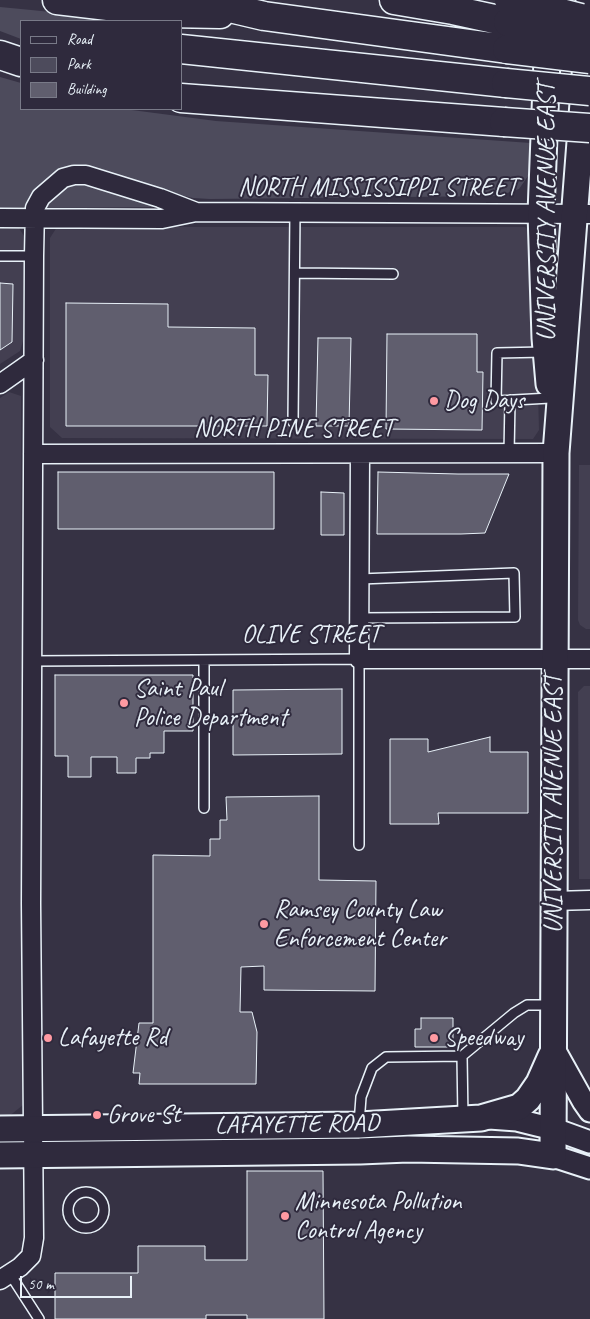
<!DOCTYPE html>
<html>
<head>
<meta charset="utf-8">
<style>
	body { margin:0 }
	#map { position:relative; width:590px; height:1319px; overflow:hidden; background:#363244; font-family:Caveat,sans-serif }
	canvas { display:block }
	.legend { position:absolute; left:20px; top:20px; width:162px; height:90px; box-sizing:border-box; background:#2f2a3d; border:1px solid #797a88; margin:0; padding:6px 9px; list-style:none; font-size:15px; color:#e8f1f8 }
	.legend li { display:flex; align-items:center; gap:10px; height:25px }
	.legend b { width:25px; border:1px solid #797a88 }
	.scale { position:absolute; left:20px; top:1276px; width:112px; height:22px; box-sizing:border-box; border:2px solid #e8f1f8; border-top:0; padding-left:6px; font-size:15px; line-height:18px; white-space:nowrap; color:#e8f1f8; -webkit-text-stroke:4px #2f2a3d; paint-order:stroke }
</style>
</head>
<body>
<div id="map">
<canvas width="590" height="1319"></canvas>
<ul class="legend">
<li><b style="height:6px;background:#2f2a3d"></b>Road</li>
<li><b style="height:14px;background:#4d4b5c"></b>Park</li>
<li><b style="height:14px;background:#605e6e"></b>Building</li>
</ul>
<div class="scale">50 m</div>
</div>
<script>
const context = document.querySelector('canvas').getContext('2d');
context.lineJoin = 'round';
function paint(path, color) { context.fillStyle = color; context.fill(path, 'evenodd'); }
const toPath = rows => new Path2D(rows.map(r => 'M' + r).join(''));
function stroke(path, color, width, dash) { context.strokeStyle = color; context.lineWidth = width; context.lineCap = dash ? 'butt' : 'round'; context.setLineDash(dash || []); context.stroke(path); }
function label(font, color, halo, rows, align = 'center') {
  context.font = font + ' Caveat,sans-serif'; context.lineWidth = 4; context.setLineDash([]); context.textBaseline = 'middle'; context.strokeStyle = halo; context.fillStyle = color; for (const [text, x, y, turn = 0] of rows) {
    context.save(); context.translate(x, y); context.rotate((+turn || 0) * Math.PI / 180); context.textAlign = isNaN(turn) ? turn : align; if (halo) context.strokeText(text, 0, 0); context.fillText(text, 0, 0); context.restore();
  }
}
const built = toPath([
	[0,224,17,225,24,236,23,341,20,351,0,364],
	[57,227,525,227,534,235,539,430,533,439,62,438,50,427,50,238],
	[9,392,21,396,23,1105,3,1121,0,1121,0,398],
	[579,465,590,465,590,629,586,629,580,625,578,620],
	[584,686,590,686,590,879,579,879,578,692]
]);
const green = toPath([
	[0,7,21,9,142,21,21,21,21,39,0,31],
	[0,77,21,83,21,109,124,109,216,121,531,143,528,176,519,189,498,196,210,199,193,198,151,188,100,169,84,166,28,208,0,208],
	[78,182,98,184,160,207,44,208,49,199,57,192]
]);
const building = toPath([
	[0,283,13,284,12,342,0,350,0,283],
	[66,303,168,304,168,327,255,328,255,375,268,375,267,426,66,426,66,303],
	[387,334,477,334,477,372,483,372,482,430,386,429,387,334],
	[318,338,351,338,349,426,316,426,318,338],
	[58,472,274,472,274,529,58,529,58,472],
	[378,472,458,474,509,474,485,533,461,534,377,534,378,472],
	[321,492,344,493,344,535,321,535,321,492],
	[55,675,193,675,193,731,164,731,164,753,150,753,150,758,136,758,136,773,117,773,117,757,91,757,91,777,68,777,68,756,55,756,55,675],
	[342,689,342,754,233,755,233,690,342,689],
	[490,737,490,752,528,752,528,813,438,813,439,824,390,824,390,739,428,739,428,752,490,737],
	[319,796,319,880,376,881,375,991,264,990,264,966,241,967,240,1012,252,1012,257,1032,256,1084,139,1084,140,1073,133,1073,139,1023,153,1023,153,855,210,856,210,839,220,839,220,820,227,820,226,797,319,796],
	[421,1018,453,1018,453,1047,415,1047,415,1029,421,1029,421,1018],
	[247,1171,323,1171,324,1319,247,1319,247,1315,206,1315,206,1319,55,1319,55,1273,138,1273,138,1246,205,1246,205,1260,247,1260,247,1171]
]);
const service = toPath([
	[0,256,34,256],
	[295,273,393,274],
	[544,352,497,353,496,401,550,398],
	[293,422,295,212],
	[509,454,510,400],
	[360,618,515,617,514,573,360,579],
	[204,660,204,808],
	[32,661,359,659,359,845],
	[462,1056,514,1013,527,1005,551,1005],
	[359,1124,361,1097,372,1068,386,1057,462,1056,463,1119],
	'68 1210a18 18 0 1 1 36 0a18 18 0 1 1-36 0Z',
	[10,1274,39,1319]
]);
const minor = toPath([
	[0,218,162,219,196,212,590,214],
	[0,384,34,360],
	[33,454,556,453],
	[360,454,359,659,590,659],
	[553,901,590,900],
	[0,1280,20,1267,31,1256,34,1238,31,903,34,256,35,208,41,197,63,178,74,175,86,175,160,198,196,212]
]);
const tertiary = toPath([
	[554,1049,583,1101,590,1111],
	[489,1118,517,1120,537,1125,554,1129,590,1142],
	[553,1156,590,1168]
]);
const secondary = toPath([
	[548,34,541,213,545,338,549,384],
	[0,1129,359,1125,481,1118,519,1107,528,1099,539,1083,551,1056],
	[0,1155,360,1151,408,1149,518,1151,553,1156,556,453,585,77,589,0]
]);
const motorway = toPath([
	[57,0,167,13,220,14],
	[196,0,264,16,507,49],
	[394,0,453,10,508,22],
	[181,49,506,83],
	[0,55,21,62],
	[181,98,504,122]
]);
const motorwayBridge = toPath([
	[509,0,581,18],
	[508,22,590,37],
	[507,49,590,59],
	[506,83,590,91],
	[504,122,590,128]
]);
const markers = [
	[434,401,5,"#ff9aa2"],
	[124,703,5,"#ff9aa2"],
	[264,924,5,"#ff9aa2"],
	[48,1038,5,"#ff9aa2"],
	[434,1038,5,"#ff9aa2"],
	[97,1115,5,"#ff9aa2"],
	[285,1216,5,"#ff9aa2"]
];
const streetNames = [
	["NORTH MISSISSIPPI STREET",378,188],
	["UNIVERSITY AVENUE EAST",547,212,-90],
	["NORTH PINE STREET",294,429],
	["OLIVE STREET",311,635],
	["UNIVERSITY AVENUE EAST",554,804,-90],
	["LAFAYETTE ROAD",297,1125,-1]
];
const poiNames = [
	["Dog Days",444,401],
	["Saint Paul",134,689],
	["Police Department",134,718],
	["Ramsey County Law",274,910],
	["Enforcement Center",274,939],
	["Lafayette Rd",58,1038],
	["Speedway",444,1038],
	["Grove St",107,1115],
	["Minnesota Pollution",295,1202],
	["Control Agency",295,1231]
];
paint(built, '#433f51');
paint(green, '#4d4b5c');
paint(building, '#605e6e');
stroke(building, '#e8f1f8', 1);
stroke(service, '#e8f1f8', 12);
stroke(minor, '#e8f1f8', 21);
stroke(tertiary, '#e8f1f8', 25);
stroke(secondary, '#e8f1f8', 29);
stroke(motorway, '#e8f1f8', 31);
stroke(service, '#2f2a3d', 9);
stroke(minor, '#2f2a3d', 18);
stroke(tertiary, '#2f2a3d', 21);
stroke(secondary, '#2f2a3d', 25);
stroke(motorway, '#2f2a3d', 28);
stroke(motorwayBridge, '#e8f1f8', 31, []);
stroke(motorwayBridge, '#2f2a3d', 28);
for (const [x, y, r, color] of markers) { const dot = new Path2D(); dot.arc(x, y, r, 0, 2 * Math.PI); context.fillStyle = color; context.fill(dot); stroke(dot, '#2f2a3d', 2); }
label('25px', '#e8f1f8', '#2f2a3d', streetNames);
label('25px', '#e8f1f8', '#2f2a3d', poiNames, 'left');
</script>
</body>
</html>
